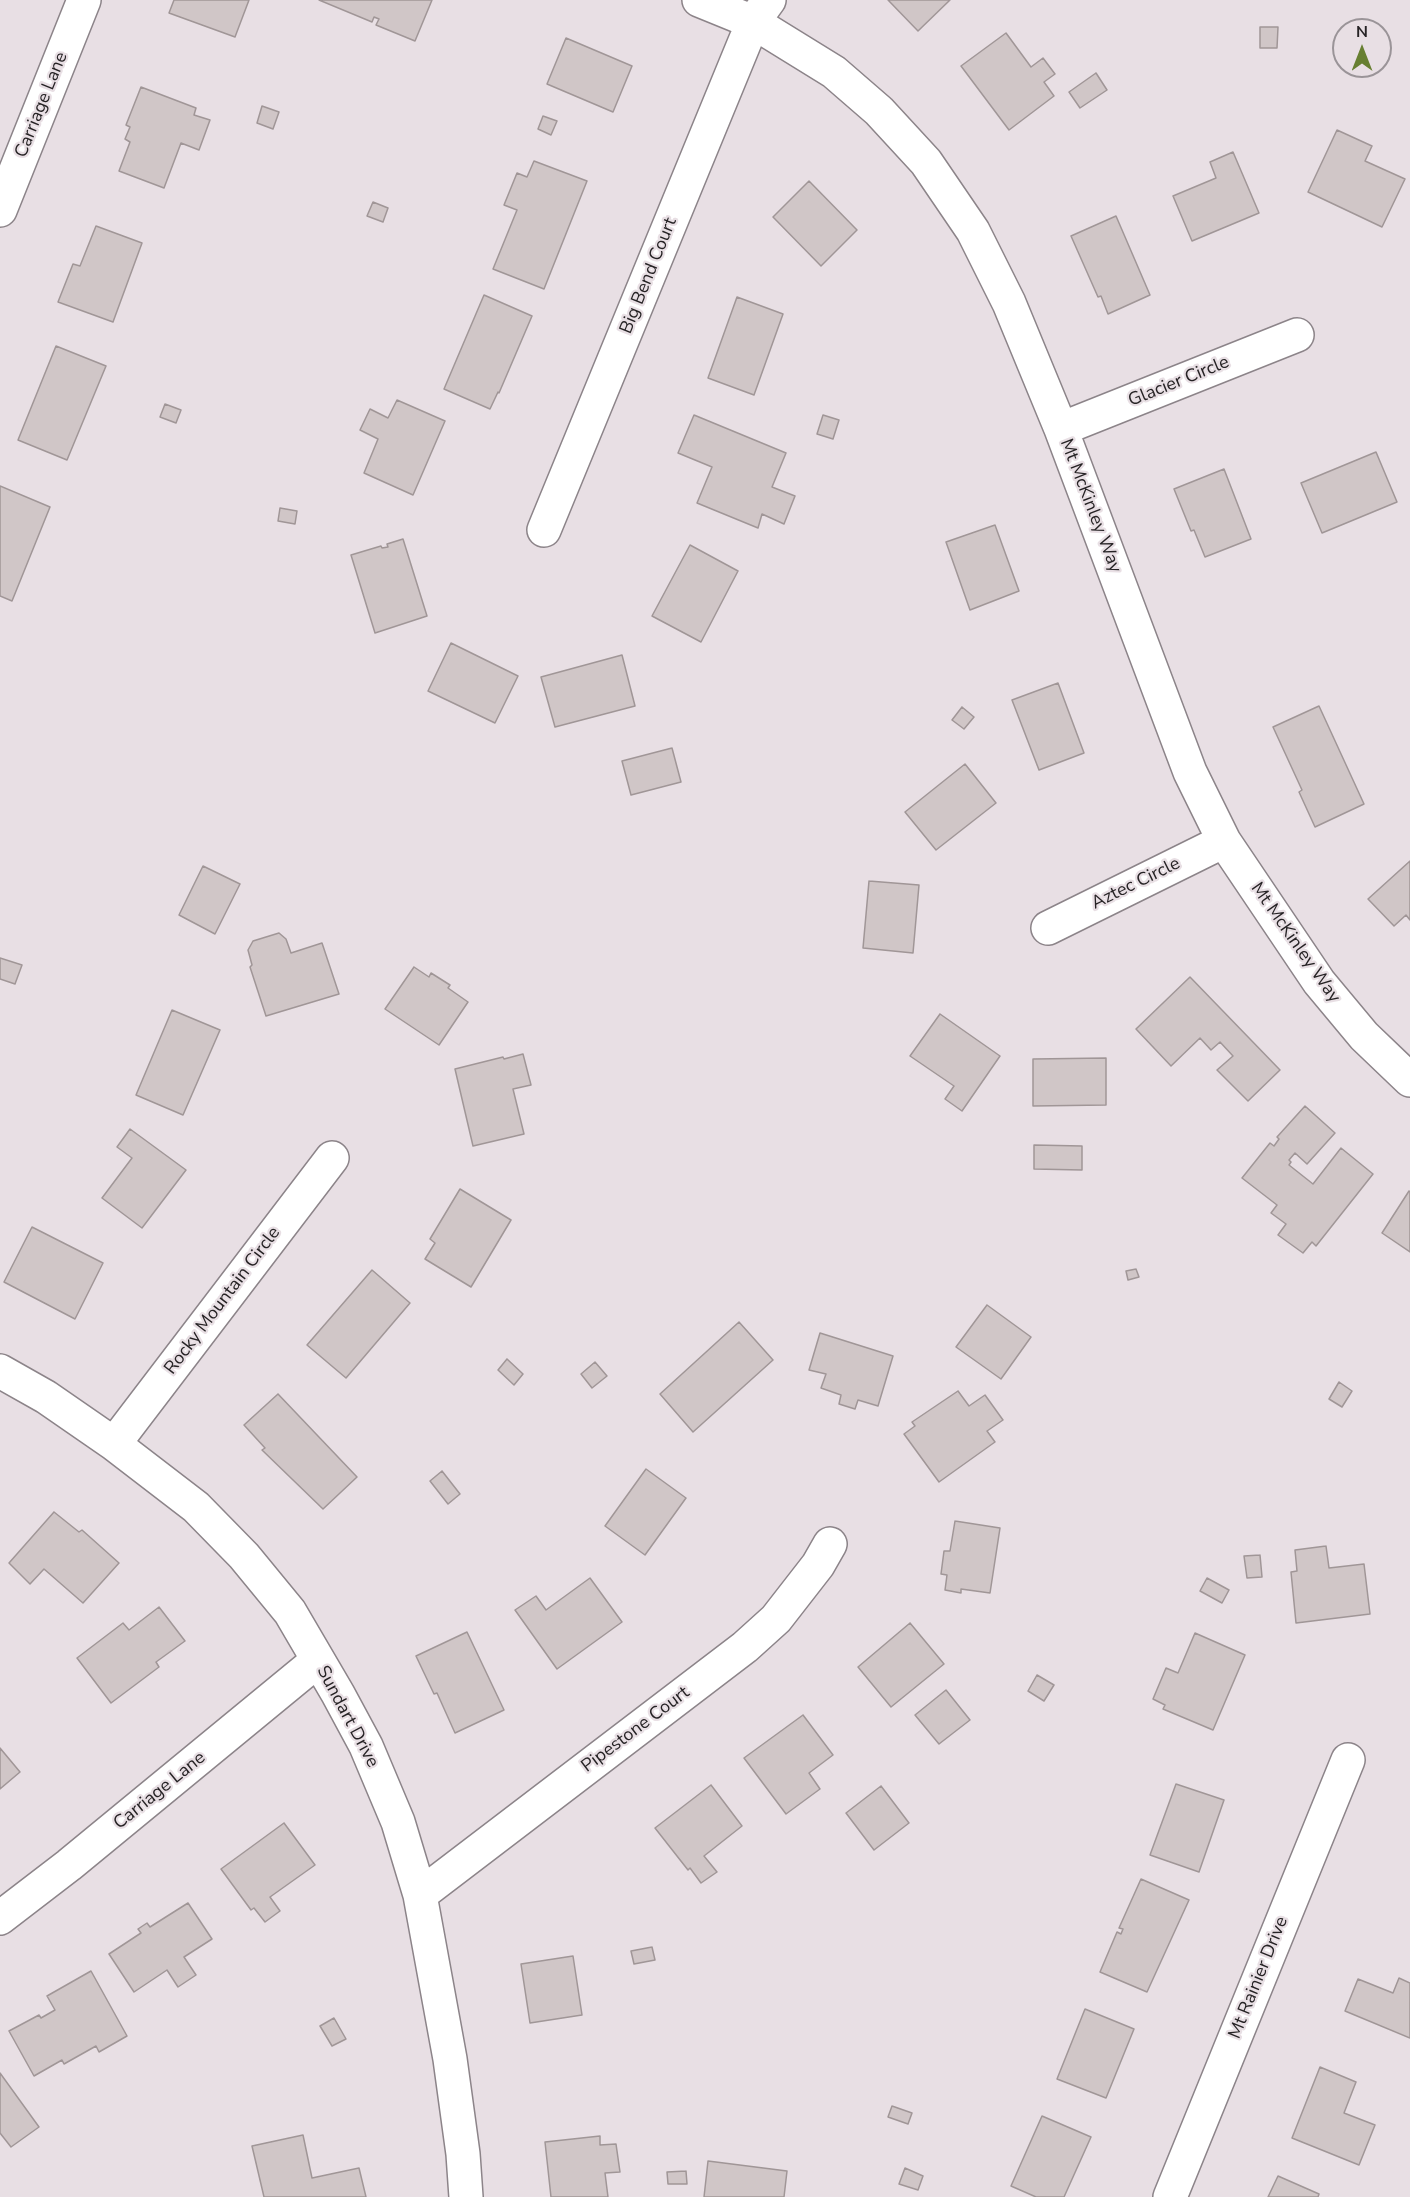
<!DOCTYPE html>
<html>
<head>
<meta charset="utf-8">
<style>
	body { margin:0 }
	#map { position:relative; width:1410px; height:2197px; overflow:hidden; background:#e8dfe4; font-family:"Nunito Sans",sans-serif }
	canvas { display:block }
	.north { position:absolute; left:1332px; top:18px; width:60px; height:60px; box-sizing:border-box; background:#e8dfe4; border:2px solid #9a9498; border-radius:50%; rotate:0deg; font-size:16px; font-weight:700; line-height:24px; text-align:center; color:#262325 }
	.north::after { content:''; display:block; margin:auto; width:21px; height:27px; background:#677f31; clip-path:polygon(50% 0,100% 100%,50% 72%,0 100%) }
</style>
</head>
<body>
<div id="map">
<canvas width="1410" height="2197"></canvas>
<div class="north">N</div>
</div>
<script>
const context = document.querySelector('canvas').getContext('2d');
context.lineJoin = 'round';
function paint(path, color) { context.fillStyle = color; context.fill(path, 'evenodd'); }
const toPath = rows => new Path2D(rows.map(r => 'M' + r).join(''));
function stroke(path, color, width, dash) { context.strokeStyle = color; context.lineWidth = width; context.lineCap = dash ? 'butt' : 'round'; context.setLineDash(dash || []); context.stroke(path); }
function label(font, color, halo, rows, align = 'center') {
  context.font = font + ' "Nunito Sans",sans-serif'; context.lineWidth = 4.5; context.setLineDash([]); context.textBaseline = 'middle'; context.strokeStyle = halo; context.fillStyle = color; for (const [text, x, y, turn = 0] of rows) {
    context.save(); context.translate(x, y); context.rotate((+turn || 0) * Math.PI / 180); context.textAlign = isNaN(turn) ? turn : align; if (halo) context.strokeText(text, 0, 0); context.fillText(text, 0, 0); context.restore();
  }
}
const building = toPath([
	[174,0,249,0,235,37,169,13,174,0],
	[319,0,432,0,415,41,376,25,379,19,374,17,372,22,319,0],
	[888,0,950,0,918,31,888,0],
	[1260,27,1278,27,1277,48,1260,48,1260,27],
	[1006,33,1031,67,1043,58,1055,74,1044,82,1054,96,1009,130,961,66,1006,33],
	[566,38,632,66,613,112,547,84,566,38],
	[1096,73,1107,90,1080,108,1069,92,1096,73],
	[141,87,196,108,194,115,210,120,199,150,181,143,164,188,119,171,130,142,125,139,130,127,126,125,141,87],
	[262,106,279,112,273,129,257,123,262,106],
	[543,116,557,121,551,135,538,129,543,116],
	[1337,130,1372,146,1365,161,1405,179,1382,227,1308,192,1337,130],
	[1233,152,1259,213,1192,241,1173,196,1216,178,1210,162,1233,152],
	[534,161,587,181,544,289,493,269,517,210,504,205,517,173,527,177,534,161],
	[809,181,857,230,821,266,773,217,809,181],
	[373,202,388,208,383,222,367,216,373,202],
	[1116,216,1150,295,1108,314,1101,296,1098,297,1071,236,1116,216],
	[96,226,142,243,113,322,58,302,73,264,80,266,96,226],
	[484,295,532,316,499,393,498,392,490,409,444,389,484,295],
	[737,297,783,314,754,395,708,378,737,297],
	[56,346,106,366,67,460,18,440,56,346],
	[397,400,445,421,413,495,364,473,378,439,360,430,370,409,388,418,397,400],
	[165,404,181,410,176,423,160,417,165,404],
	[694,415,786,453,772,487,795,496,784,524,762,514,758,528,697,503,712,467,678,453,694,415],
	[823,415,839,420,833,439,817,434,823,415],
	[1376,452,1397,502,1322,533,1301,483,1376,452],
	[1224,469,1251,539,1205,557,1194,530,1191,531,1174,489,1224,469],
	[0,486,50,507,12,601,0,596,0,486],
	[280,508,297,511,295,524,278,521,280,508],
	[995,525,1019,591,970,610,946,542,995,525],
	[403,539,427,616,375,633,351,555,381,546,382,548,388,547,387,544,403,539],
	[690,545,738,571,701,642,652,616,690,545],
	[451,643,518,676,495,723,428,691,451,643],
	[622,655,635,706,555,727,541,677,622,655],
	[1058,683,1084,753,1039,770,1012,700,1058,683],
	[1319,706,1364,804,1315,827,1299,792,1302,790,1273,727,1319,706],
	[962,707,974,717,964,729,952,720,962,707],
	[672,748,681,782,631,795,622,761,672,748],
	[965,764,996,803,936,850,905,812,965,764],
	[1410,861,1410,920,1406,915,1394,926,1368,899,1410,861],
	[203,866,240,884,215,934,179,915,203,866],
	[869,881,919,885,913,953,863,948,869,881],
	[279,933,286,939,291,953,322,943,339,994,266,1016,250,967,252,965,248,950,253,941,279,933],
	[0,958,22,965,15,984,0,979,0,958],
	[414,967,429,977,431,973,450,985,448,988,468,1002,439,1045,385,1009,414,967],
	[1190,977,1280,1070,1248,1101,1217,1070,1233,1056,1220,1042,1211,1050,1200,1038,1171,1066,1136,1029,1190,977],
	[172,1010,220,1030,183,1115,136,1095,172,1010],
	[940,1014,1000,1056,962,1111,945,1099,954,1086,910,1056,940,1014],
	[523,1054,531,1085,513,1089,524,1134,473,1146,455,1069,503,1057,504,1059,523,1054],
	[1106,1058,1106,1105,1033,1106,1033,1059,1106,1058],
	[1305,1106,1335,1133,1307,1164,1295,1153,1289,1160,1291,1162,1289,1165,1313,1184,1341,1148,1373,1174,1316,1246,1312,1242,1303,1253,1278,1235,1286,1224,1271,1213,1277,1205,1242,1178,1270,1143,1274,1146,1279,1139,1277,1137,1305,1106],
	[130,1129,186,1170,142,1228,102,1198,132,1158,117,1147,130,1129],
	[1034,1145,1082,1146,1082,1170,1034,1169,1034,1145],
	[460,1189,511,1220,471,1287,425,1259,435,1243,430,1239,460,1189],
	[1409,1191,1410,1192,1410,1252,1382,1233,1409,1191],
	[32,1227,103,1263,75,1319,4,1282,32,1227],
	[1136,1269,1139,1277,1128,1280,1126,1271,1136,1269],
	[372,1270,410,1303,346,1378,307,1345,372,1270],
	[987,1305,1031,1337,1001,1379,956,1347,987,1305],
	[739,1322,773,1360,693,1432,660,1394,739,1322],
	[820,1333,893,1356,878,1406,858,1400,855,1409,839,1404,841,1395,821,1388,826,1374,809,1370,820,1333],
	[507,1359,523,1374,514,1385,498,1370,507,1359],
	[595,1362,607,1376,592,1388,581,1374,595,1362],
	[1339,1382,1352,1391,1342,1407,1329,1399,1339,1382],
	[958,1391,969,1406,985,1395,1003,1420,987,1431,995,1442,939,1482,904,1434,915,1426,912,1422,958,1391],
	[278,1394,357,1477,323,1509,262,1450,265,1448,244,1425,278,1394],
	[646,1469,686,1498,645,1555,605,1526,646,1469],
	[442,1471,460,1494,448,1504,430,1481,442,1471],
	[54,1512,79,1532,82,1530,119,1563,83,1603,44,1569,30,1584,9,1563,54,1512],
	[955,1521,1000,1528,990,1593,961,1589,961,1593,945,1590,947,1575,941,1574,944,1551,950,1551,955,1521],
	[1326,1546,1329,1568,1364,1564,1370,1614,1296,1623,1291,1572,1297,1571,1295,1550,1326,1546],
	[1260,1555,1262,1577,1247,1578,1244,1556,1260,1555],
	[590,1578,622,1622,557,1669,515,1610,536,1596,546,1610,590,1578],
	[1207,1578,1229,1590,1222,1603,1200,1591,1207,1578],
	[159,1607,185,1641,156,1662,159,1667,111,1703,77,1658,123,1623,129,1630,159,1607],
	[910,1623,944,1664,891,1707,858,1667,910,1623],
	[467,1632,504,1710,455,1733,437,1693,434,1694,416,1656,467,1632],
	[1195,1633,1245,1655,1213,1730,1163,1709,1165,1705,1153,1699,1166,1668,1178,1673,1195,1633],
	[1037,1675,1054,1685,1044,1701,1028,1691,1037,1675],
	[946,1690,970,1720,939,1744,915,1715,946,1690],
	[803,1715,833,1755,809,1773,820,1789,786,1814,744,1758,803,1715],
	[0,1748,20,1772,0,1789,0,1748],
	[1176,1784,1224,1800,1199,1872,1150,1855,1176,1784],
	[711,1785,742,1826,704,1856,717,1872,701,1883,690,1868,688,1870,655,1828,711,1785],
	[881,1786,909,1823,874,1850,846,1813,881,1786],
	[284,1823,315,1865,270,1897,280,1911,265,1922,254,1908,251,1910,221,1869,284,1823],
	[1141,1879,1189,1900,1147,1992,1100,1972,1117,1932,1121,1934,1123,1929,1119,1928,1141,1879],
	[188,1903,212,1939,184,1957,196,1975,178,1987,167,1970,134,1992,109,1954,141,1933,138,1929,147,1923,150,1927,188,1903],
	[652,1947,655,1960,634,1964,631,1951,652,1947],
	[573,1956,582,2015,530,2023,521,1964,573,1956],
	[91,1971,127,2036,99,2052,96,2046,64,2064,62,2060,34,2076,9,2031,39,2015,41,2018,55,2010,47,1996,91,1971],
	[1399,1978,1410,1983,1410,2038,1345,2011,1358,1979,1393,1993,1399,1978],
	[1085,2009,1134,2029,1106,2098,1057,2079,1085,2009],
	[334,2018,346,2039,332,2046,320,2026,334,2018],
	[1320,2067,1356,2082,1344,2113,1375,2125,1359,2165,1292,2138,1320,2067],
	[0,2073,39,2127,11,2147,0,2133,0,2073],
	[892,2106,912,2113,908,2124,888,2117,892,2106],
	[1042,2116,1091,2137,1064,2197,1036,2197,1011,2186,1042,2116],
	[303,2135,312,2178,359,2168,366,2197,264,2197,252,2146,303,2135],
	[600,2136,600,2145,616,2144,620,2172,605,2173,608,2197,551,2197,545,2142,600,2136],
	[708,2161,787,2171,784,2197,704,2197,708,2161],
	[905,2168,923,2176,918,2190,899,2184,905,2168],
	[686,2171,687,2184,668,2184,667,2172,686,2171],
	[1278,2176,1319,2194,1318,2197,1268,2197,1278,2176]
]);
const minor = toPath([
	[699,0,753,22,834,72,879,111,926,162,973,231,1009,303,1061,429,1190,772,1224,841,1319,982,1364,1036,1410,1080],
	[0,210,84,0],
	[1061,429,1297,335],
	[544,530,753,22,769,0],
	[1048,928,1224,841],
	[0,1371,46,1397,114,1444,196,1507,244,1556,290,1612,338,1694,366,1746,398,1822,420,1895,450,2059,463,2154,466,2197],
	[114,1444,332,1158],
	[420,1895,745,1647,776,1619,818,1565,830,1544],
	[0,1918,69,1865,317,1661],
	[1170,2197,1348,1760]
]);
const streetNames = [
	["Carriage Lane",42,105,-68],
	["Big Bend Court",649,276,-68],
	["Glacier Circle",1179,382,-22],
	["Mt McKinley Way",1090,506,69],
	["Aztec Circle",1136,884,-26],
	["Mt McKinley Way",1295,943,55],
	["Rocky Mountain Circle",223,1301,-53],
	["Sundart Drive",347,1717,62],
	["Pipestone Court",636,1730,-37],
	["Carriage Lane",160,1791,-39],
	["Mt Rainier Drive",1259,1978,-68]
];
paint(building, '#d0c6c7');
stroke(building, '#a09697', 1.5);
stroke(minor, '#8c8489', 36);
stroke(minor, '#fff', 33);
label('18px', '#262325', '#e8dfe4', streetNames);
</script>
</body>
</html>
